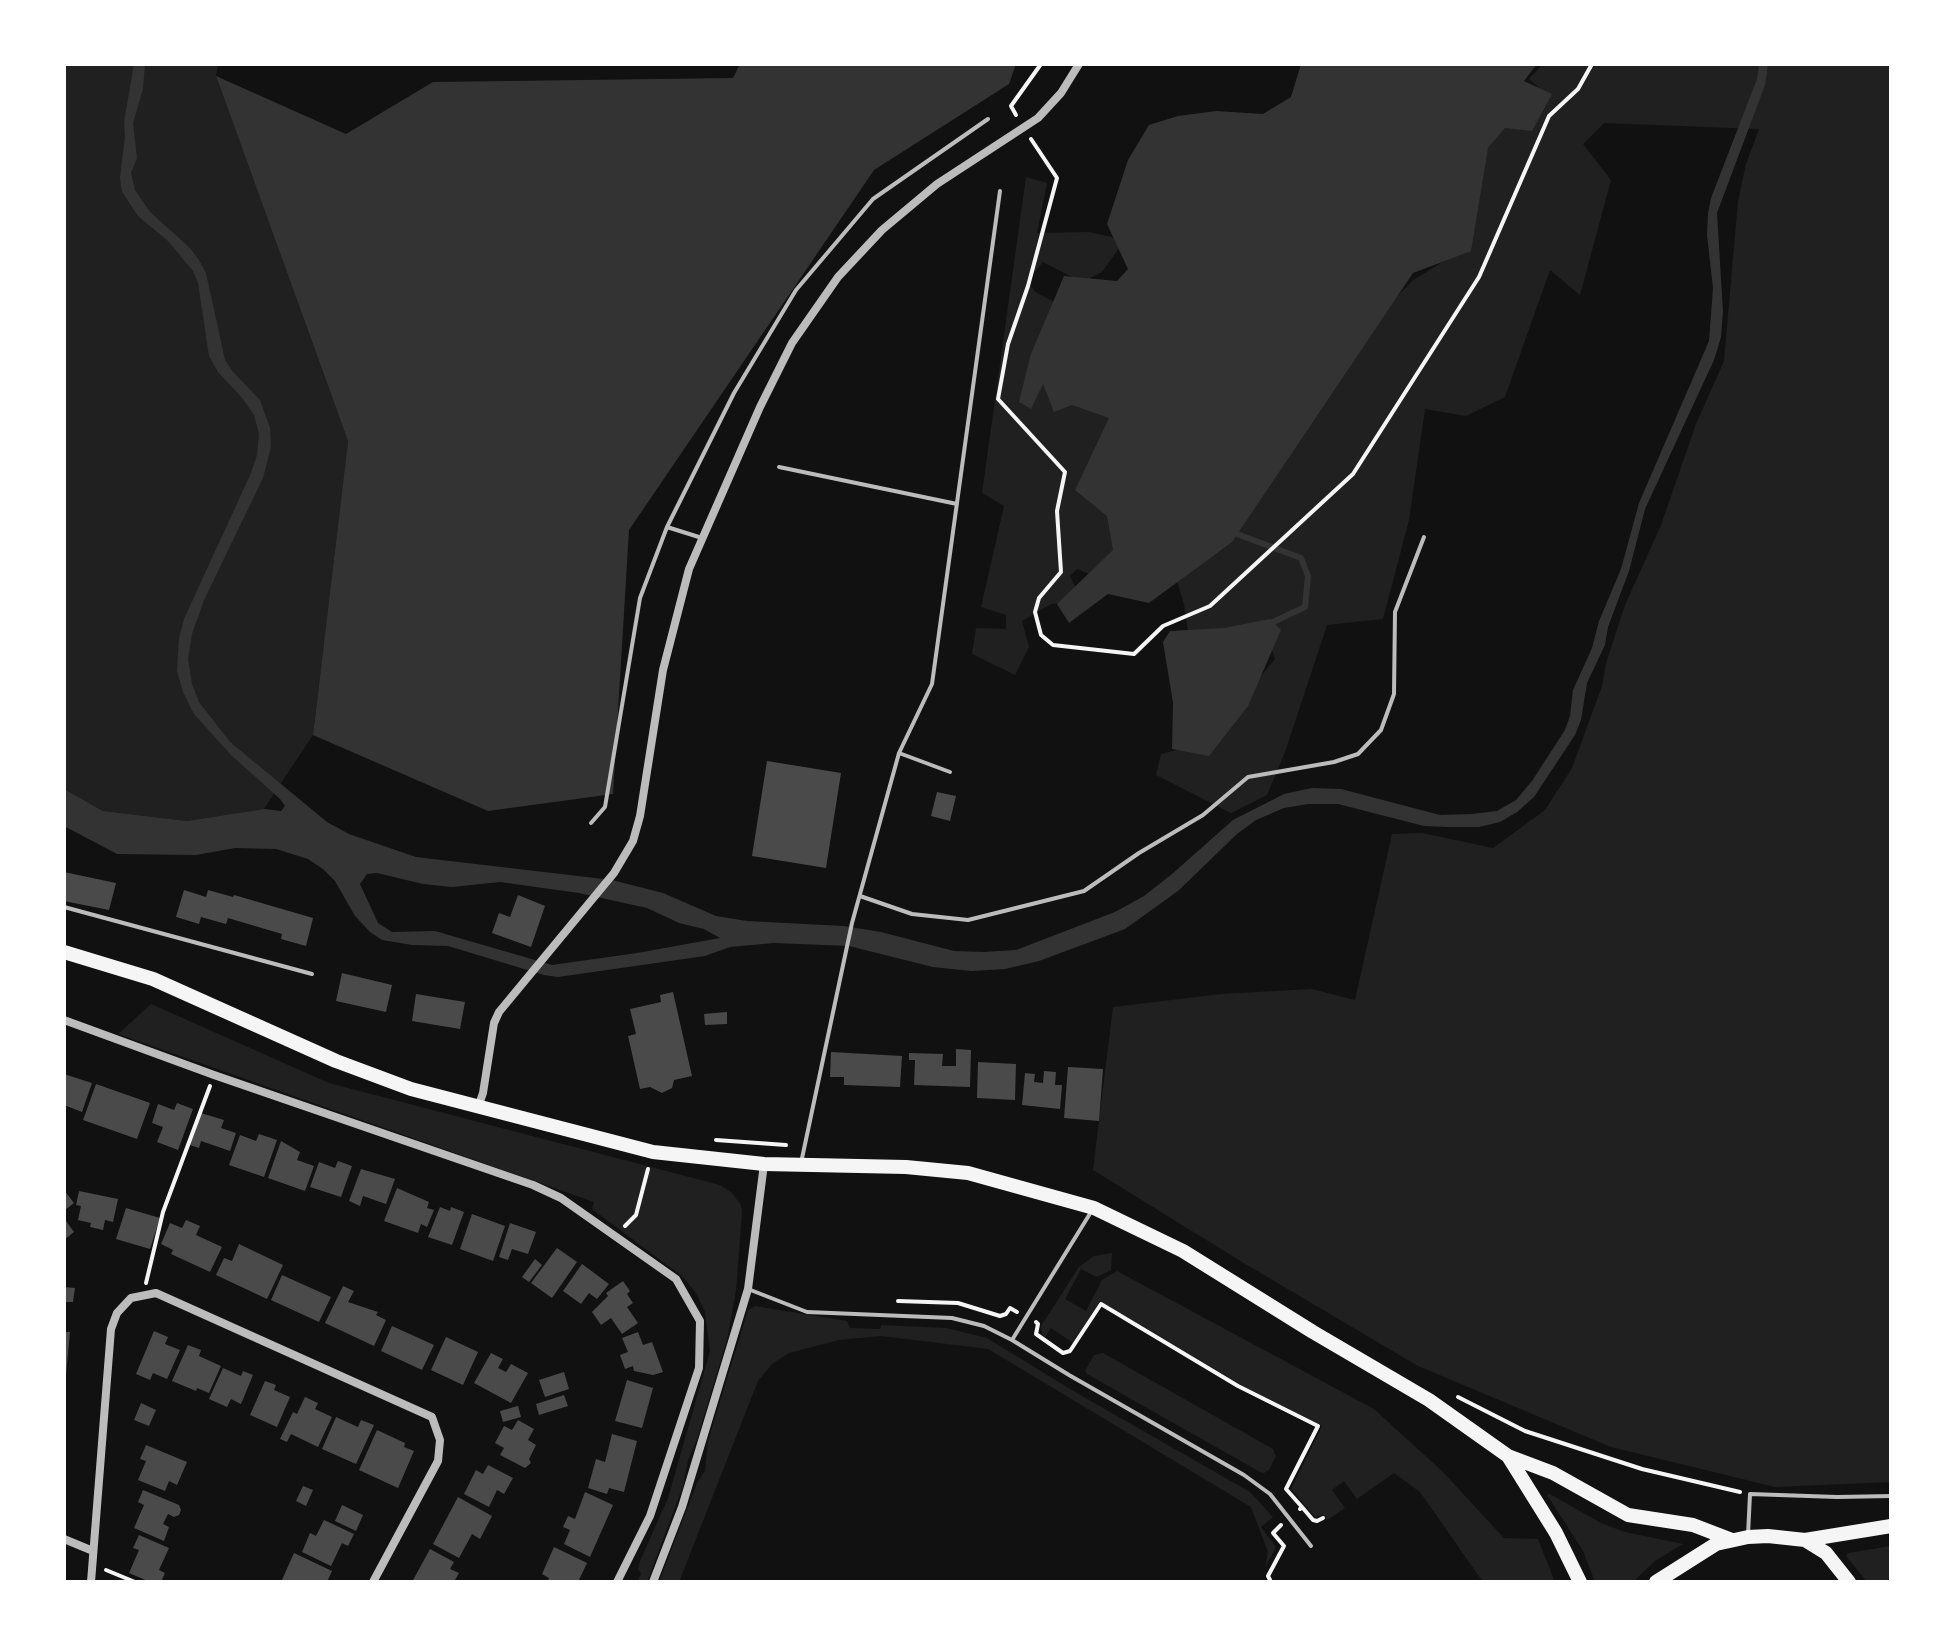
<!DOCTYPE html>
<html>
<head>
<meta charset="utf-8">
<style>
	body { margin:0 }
	#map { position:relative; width:1955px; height:1646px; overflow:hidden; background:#111; font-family:"Archivo Narrow",sans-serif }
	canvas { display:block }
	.frame { position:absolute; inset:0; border:66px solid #fff; pointer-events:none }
</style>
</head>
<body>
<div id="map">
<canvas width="1955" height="1646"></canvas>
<div class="frame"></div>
</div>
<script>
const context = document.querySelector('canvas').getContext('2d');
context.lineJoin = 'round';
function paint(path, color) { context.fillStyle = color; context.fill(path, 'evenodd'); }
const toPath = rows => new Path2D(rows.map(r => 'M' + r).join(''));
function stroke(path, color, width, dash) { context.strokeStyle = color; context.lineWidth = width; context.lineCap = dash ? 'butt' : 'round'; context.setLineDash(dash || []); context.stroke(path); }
const green = toPath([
	[64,64,218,64,216,76,348,441,313,735,264,809,187,821,103,811,64,789],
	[1543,64,1891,64,1891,1482,1775,1487,1611,1447,1418,1366,1242,1262,1093,1170,1113,1007,1221,994,1312,989,1355,1000,1392,834,1422,833,1493,848,1545,810,1572,768,1602,686,1606,663,1625,605,1661,525,1696,424,1724,361,1738,201,1746,164,1759,129,1604,123,1583,144,1611,180,1580,295,1550,270,1505,397,1466,416,1425,409,1409,520,1383,619,1327,625,1285,752,1267,795,1231,813,1156,775,1161,754,1208,742,1275,659,1264,628,1189,640,1184,604,1175,575,1373,322,1412,281,1468,246,1482,147,1501,121,1546,94,1529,79],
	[1026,177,1047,183,1037,233,1089,232,1125,240,1102,272,1082,282,1043,262,1027,281,1035,292,1058,304,1116,415,1121,545,1102,579,1077,569,1070,576,1075,586,1071,603,1051,604,1022,621,1029,647,1015,675,972,654,976,628,1006,629,1006,615,981,607,1004,506,982,493],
	[151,1004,329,1083,720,1185,732,1193,741,1205,742,1213,736,1291,727,1340,696,1442,688,1460,683,1486,647,1582,637,1582,641,1574,638,1569,640,1561,668,1498,710,1351,705,1312,696,1293,683,1277,592,1209,594,1202,118,1034],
	[1112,1253,1111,1270,1097,1277,1081,1269,1065,1299,1086,1311,1102,1280,1117,1271,1374,1409,1442,1471,1504,1538,1538,1539,1555,1582,1483,1582,1420,1492,1394,1473,1357,1499,1344,1481,1332,1490,1345,1508,1327,1520,1323,1515,1315,1517,1291,1489,1322,1426,1245,1387,1100,1301,1073,1343,1051,1328,1045,1337,1042,1334,1041,1326,1079,1267,1094,1256],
	[755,1306,847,1321,850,1328,880,1329,881,1325,946,1328,987,1338,1075,1392,1250,1492,1273,1517,1261,1527,1276,1547,1265,1568,1268,1552,1251,1507,988,1349,881,1336,839,1340,789,1353,772,1364,758,1381,679,1582,659,1582,697,1483,705,1471,708,1441,748,1310],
	[1103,1353,1273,1449,1276,1456,1269,1470,1264,1473,1260,1472,1087,1374,1085,1371,1094,1355],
	[1550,1494,1601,1523,1625,1532,1683,1544,1655,1561,1633,1582,1595,1582,1583,1551,1549,1498,1547,1495],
	[1891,1546,1891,1582,1867,1582,1846,1556,1848,1553]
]);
const water = toPath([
	[134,64,145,64,143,89,133,123,137,158,131,173,135,190,150,212,190,248,199,260,206,273,225,360,233,372,260,400,270,428,271,447,263,478,204,600,192,634,188,659,192,684,199,702,230,742,327,822,349,834,416,857,612,880,663,893,716,916,747,921,844,926,881,932,954,951,983,952,1016,950,1115,912,1144,896,1172,874,1233,820,1284,794,1312,788,1341,789,1440,815,1472,814,1497,811,1516,800,1532,781,1565,730,1570,716,1573,690,1592,648,1599,621,1621,569,1639,503,1709,341,1713,288,1707,235,1708,213,1711,198,1757,79,1759,64,1768,64,1765,85,1717,213,1723,312,1721,337,1714,360,1645,509,1629,571,1608,627,1605,645,1587,683,1581,720,1575,735,1534,797,1517,812,1500,822,1479,827,1449,827,1424,826,1338,804,1308,804,1284,808,1256,820,1237,834,1178,891,1125,929,1039,961,1005,969,971,971,933,967,849,946,774,943,730,947,705,956,558,977,544,975,448,946,412,945,382,940,370,932,355,916,335,881,323,869,308,859,276,849,235,848,196,855,117,854,64,826,64,789,103,811,187,821,264,809,281,811,285,806,280,799,231,755,194,714,183,692,177,671,179,639,184,619,251,473,257,455,259,434,254,415,243,399,218,372,209,356,198,283,193,271,168,241,138,216,122,192,120,178,125,136,124,122],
	[377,873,423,884,452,887,500,882,579,893,647,908,679,923,704,929,720,938,637,953,552,965,435,931,392,932,378,923,360,884,367,874],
	[740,64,1016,64,1009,84,874,170,629,530,613,794,488,811,313,735,348,441,216,76,346,134,433,82,733,78],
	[1301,64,1537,64,1524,81,1552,94,1532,131,1505,128,1488,148,1471,251,1413,273,1232,542,1149,603,1108,594,1069,623,1057,604,1113,550,1107,516,1075,490,1109,418,1072,405,1054,412,1043,384,1031,409,1019,402,1031,354,1064,276,1117,281,1128,269,1107,224,1128,160,1149,125,1178,116,1216,111,1263,114,1291,97],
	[1270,619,1281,630,1248,706,1209,756,1172,749,1173,703,1163,642,1170,631,1224,628]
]);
const stream = toPath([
	[1237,534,1301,558,1308,576,1305,607,1273,622]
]);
const building = toPath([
	[767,761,841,773,826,868,752,856],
	[937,792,956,796,950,821,931,816],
	[64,872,116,883,109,910,64,901],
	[184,890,206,897,208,890,233,897,234,895,313,918,306,946,281,939,282,934,228,918,226,924,201,917,199,924,176,917],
	[518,895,545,906,531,947,492,933,499,913,510,917],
	[342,973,392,985,386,1012,336,1001],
	[673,992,692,1076,674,1080,672,1088,662,1093,650,1087,640,1089,628,1036,636,1034,630,1009,661,1002,660,995],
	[416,994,465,1002,460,1029,412,1021],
	[727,1012,727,1024,705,1025,704,1014],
	[956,1049,971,1050,970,1087,914,1085,915,1060,909,1060,909,1053,943,1054,942,1066,956,1066],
	[831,1052,902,1056,900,1087,844,1085,844,1077,830,1077],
	[978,1062,1016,1064,1015,1100,977,1098],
	[1068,1067,1103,1069,1099,1121,1064,1118],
	[1044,1071,1056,1072,1055,1085,1062,1085,1060,1109,1022,1105,1025,1073,1035,1074,1034,1082,1043,1083],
	[64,1074,92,1083,82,1112,64,1105],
	[96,1084,150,1103,137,1139,83,1120],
	[177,1103,193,1109,178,1150,157,1142,163,1127,152,1123,158,1104,174,1110],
	[201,1113,224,1120,221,1128,236,1133,230,1151,201,1141,199,1148,190,1145],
	[259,1134,277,1140,264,1177,229,1165,240,1135,256,1141],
	[281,1141,300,1152,297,1160,314,1166,305,1191,268,1178],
	[338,1161,352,1166,341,1197,310,1187,319,1162,335,1168],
	[361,1169,395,1179,386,1204,363,1196,360,1206,349,1201],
	[397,1188,429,1202,427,1208,434,1210,427,1227,421,1224,418,1233,384,1221],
	[64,1190,74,1203,64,1211],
	[79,1191,118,1199,113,1222,105,1220,103,1230,90,1227,91,1223,78,1220,81,1206,76,1205],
	[440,1207,450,1211,451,1207,464,1212,452,1245,428,1237],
	[126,1208,160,1218,150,1249,116,1239],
	[472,1214,505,1226,493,1261,460,1249],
	[64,1218,74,1232,64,1240],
	[186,1220,200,1226,196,1235,222,1247,210,1272,171,1254,173,1250,161,1244,170,1223,182,1228],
	[510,1223,536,1232,528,1254,512,1249,508,1260,499,1257],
	[239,1244,283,1265,267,1299,216,1275,224,1258,232,1261],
	[557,1248,577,1262,552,1298,531,1283],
	[535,1259,542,1265,529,1282,522,1277],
	[582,1264,609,1284,597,1299,589,1293,581,1304,563,1291],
	[282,1275,331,1297,319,1322,271,1300],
	[623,1281,630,1291,627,1294,633,1303,627,1307,638,1323,622,1334,611,1318,601,1325,592,1312,608,1296,606,1293],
	[343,1286,354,1291,348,1302,378,1312,376,1315,386,1320,374,1346,325,1323],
	[64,1287,75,1288,73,1302,64,1302],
	[392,1326,434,1345,422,1370,381,1351],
	[154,1331,168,1337,165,1344,180,1350,167,1379,153,1373,150,1380,136,1374],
	[64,1332,70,1332,66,1375,64,1375],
	[638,1332,643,1345,652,1342,663,1372,653,1375,634,1371,633,1366,625,1369,620,1355,628,1352,622,1338],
	[446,1337,478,1352,463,1385,431,1370],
	[188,1345,201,1350,199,1356,221,1366,209,1393,197,1388,196,1391,172,1381],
	[491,1353,503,1359,498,1368,506,1372,511,1364,528,1373,511,1403,474,1383],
	[223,1368,241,1376,243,1371,253,1375,241,1404,231,1399,227,1407,209,1399],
	[564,1372,569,1389,545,1397,539,1380],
	[627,1380,653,1388,642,1428,615,1421],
	[265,1381,276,1385,274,1390,290,1397,277,1427,250,1415],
	[564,1395,568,1406,539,1415,536,1404],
	[305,1397,318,1403,315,1409,332,1417,318,1447,291,1434,287,1442,280,1439,293,1412,297,1414],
	[141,1403,156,1410,149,1426,134,1420],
	[518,1406,521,1417,503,1422,500,1411],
	[336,1417,358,1427,361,1420,374,1425,356,1464,322,1449],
	[518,1420,534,1429,528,1440,536,1445,529,1459,531,1463,525,1468,500,1455,504,1448,495,1443,504,1426,512,1430],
	[377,1430,405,1443,404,1447,414,1451,398,1488,359,1470],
	[612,1434,637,1441,624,1492,609,1488,607,1494,588,1488,596,1459,605,1462],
	[146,1445,187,1462,177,1485,169,1481,165,1491,138,1480,146,1461,140,1459],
	[488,1465,513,1478,504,1494,497,1490,489,1507,464,1494,476,1470,483,1474],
	[303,1486,313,1490,306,1506,296,1501],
	[143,1490,179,1505,181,1510,179,1515,174,1517,168,1514,163,1524,169,1527,164,1541,134,1528,144,1505,138,1502],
	[585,1492,613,1505,590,1557,564,1544,570,1530,563,1527,568,1516,575,1519],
	[458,1497,492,1516,480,1539,472,1534,459,1558,433,1544],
	[342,1505,363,1515,356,1531,335,1521],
	[324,1520,354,1534,348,1546,342,1543,331,1566,302,1552,310,1533,316,1536],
	[139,1535,169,1548,159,1570,165,1573,161,1582,150,1582,129,1573,139,1550,133,1548],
	[554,1547,587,1563,578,1582,547,1582,549,1578,542,1574],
	[430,1549,454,1562,450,1569,459,1573,454,1582,412,1582],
	[294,1553,332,1571,327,1582,281,1582]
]);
const path = toPath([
	[1016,115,1011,106,1041,64],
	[1031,139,1057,178,1028,286,1008,344,998,399,1065,472,1057,511,1061,572,1039,598,1035,612,1041,635,1053,645,1134,654,1163,626,1210,606,1353,474,1479,277,1549,116,1578,89,1592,64],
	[716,1140,786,1145],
	[625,1226,636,1215,648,1169],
	[146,1283,163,1212,210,1086],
	[898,1301,958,1303,1000,1316,1006,1314,1010,1308,1017,1312],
	[1036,1322,1038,1324,1036,1334,1063,1353,1070,1351,1101,1304,1238,1386,1318,1426,1286,1489,1302,1507],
	[1458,1397,1525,1431,1642,1469,1740,1492],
	[1300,1509,1302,1507,1313,1520,1317,1521,1323,1518],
	[106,1570,135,1582],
	[1271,1582,1268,1576,1284,1546,1273,1533,1281,1525]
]);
const service = toPath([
	[779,467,957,504],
	[667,527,702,538],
	[899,753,950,772],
	[591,823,605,807,640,598,667,527,734,393,796,290,873,199,988,119],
	[860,896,912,914,968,920,1084,891,1139,853,1203,815,1248,777,1334,762,1358,754,1381,730,1394,694,1395,612,1424,537],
	[64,907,312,974],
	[801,1163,852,923,899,753,932,684,1000,191],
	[1091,1212,1012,1340,1069,1375,1244,1475,1270,1494,1311,1546],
	[748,1289,807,1312,952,1318,984,1326,1012,1340],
	[1748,1535,1750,1494,1837,1497,1891,1496]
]);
const minor = toPath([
	[64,1020,214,1075,533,1185,561,1198,676,1279,700,1321,699,1368,650,1516,617,1582],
	[478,1107,483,1093,494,1023,499,1012,614,873,633,841,640,816,663,670,689,569,760,407,792,343,838,277,882,230,937,184,1038,118,1061,93,1079,64],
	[64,1539,93,1551],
	[91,1582,111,1329,117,1313,131,1298,156,1293,432,1417,440,1440,438,1461,373,1582],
	[653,1582,682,1507,748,1289,764,1164]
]);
const primary = toPath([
	[64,952,153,979,336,1061,411,1089,653,1152,764,1164,906,1167,968,1173,1094,1208,1183,1251,1313,1332,1429,1400,1508,1456,1553,1473,1628,1515,1693,1525,1732,1540],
	[1508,1456,1556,1533,1580,1582],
	[1805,1540,1891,1526],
	[1656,1582,1716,1544,1748,1537,1768,1536,1805,1540,1826,1553,1849,1582]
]);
paint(green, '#202020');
paint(water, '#333');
stroke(stream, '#333', 6);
paint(building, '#4a4a4a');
stroke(path, '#f5f5f5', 4);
stroke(service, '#bcbcbc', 4);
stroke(minor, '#bcbcbc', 8);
stroke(primary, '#f5f5f5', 14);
</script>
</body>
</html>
